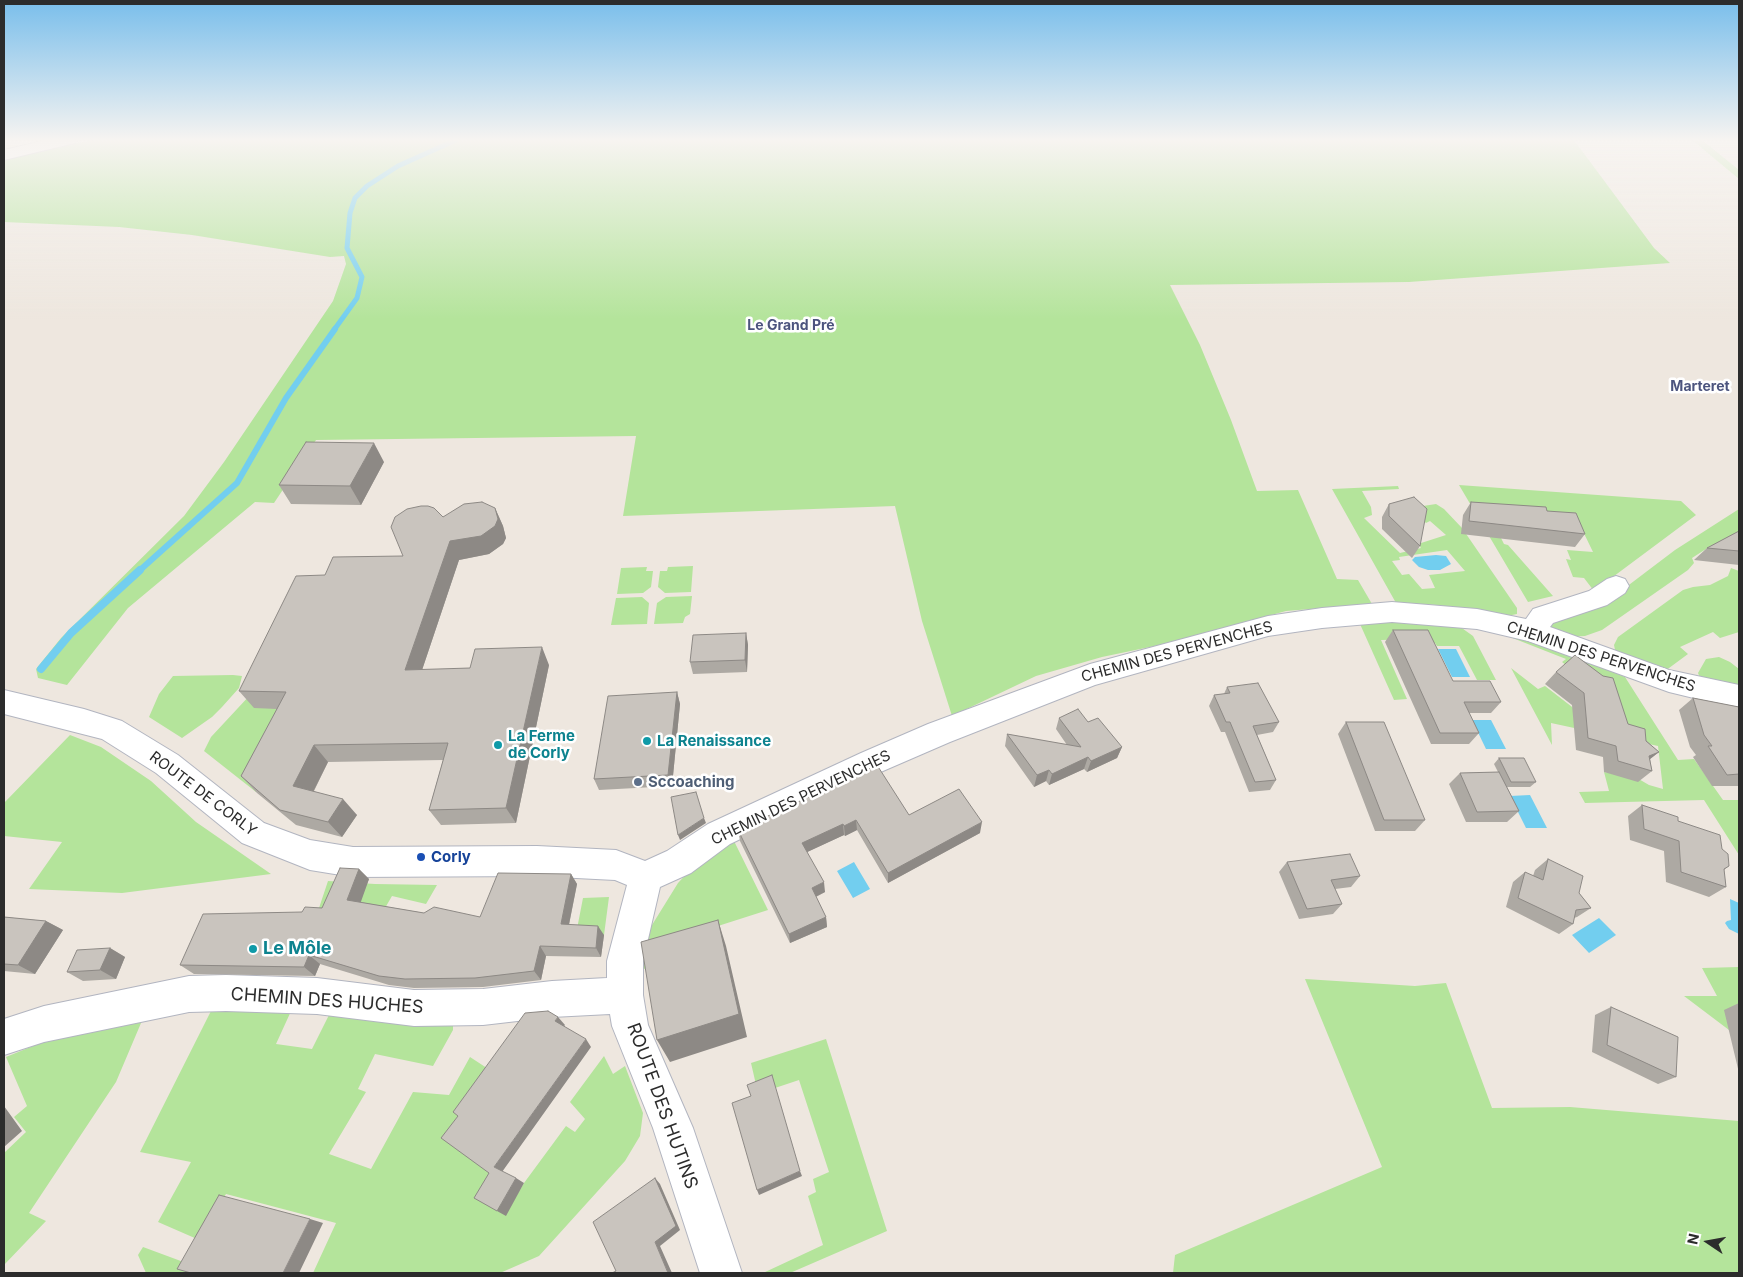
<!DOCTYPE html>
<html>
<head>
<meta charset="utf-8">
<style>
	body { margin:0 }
	#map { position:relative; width:1743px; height:1277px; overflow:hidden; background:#eee7df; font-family:Inter,sans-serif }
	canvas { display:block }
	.frame { position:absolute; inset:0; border:5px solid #2c2c2c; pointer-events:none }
	.north { position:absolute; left:1683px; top:1217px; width:50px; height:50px; -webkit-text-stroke:4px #fff; paint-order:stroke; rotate:282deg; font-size:14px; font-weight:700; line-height:20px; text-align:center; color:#2c2c2c }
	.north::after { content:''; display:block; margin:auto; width:18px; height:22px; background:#2c2c2c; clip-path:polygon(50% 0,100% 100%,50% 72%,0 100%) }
</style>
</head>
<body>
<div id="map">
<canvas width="1743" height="1277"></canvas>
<div class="frame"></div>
<div class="north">N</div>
</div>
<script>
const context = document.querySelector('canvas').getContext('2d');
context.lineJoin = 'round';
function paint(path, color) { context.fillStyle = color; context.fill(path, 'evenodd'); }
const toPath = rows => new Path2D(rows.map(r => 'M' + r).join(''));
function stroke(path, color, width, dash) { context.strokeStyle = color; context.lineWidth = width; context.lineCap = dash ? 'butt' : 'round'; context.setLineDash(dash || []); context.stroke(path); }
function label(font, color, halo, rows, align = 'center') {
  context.font = font + ' Inter,sans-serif'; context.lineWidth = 5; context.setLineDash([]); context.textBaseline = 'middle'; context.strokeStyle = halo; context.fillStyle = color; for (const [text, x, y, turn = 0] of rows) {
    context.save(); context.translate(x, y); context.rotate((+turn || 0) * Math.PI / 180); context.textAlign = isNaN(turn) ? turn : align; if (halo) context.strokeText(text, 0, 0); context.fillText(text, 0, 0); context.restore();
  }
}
const green = toPath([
	[95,140,1574,140,1654,248,1670,263,1409,282,1170,285,1200,345,1231,420,1257,491,1298,490,1337,579,1358,580,1372,604,1286,611,1169,643,1102,657,1036,676,952,716,922,621,895,506,623,516,636,436,316,440,274,503,255,502,128,608,67,685,38,678,36,669,61,638,184,516,224,462,333,301,346,264,344,256,330,257,192,235,119,227,4,222,4,159,40,149],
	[1692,140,1702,140,1739,170,1739,179],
	[1459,485,1681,501,1696,515,1594,591,1584,578,1573,577,1566,559,1571,560,1567,550,1593,552,1577,519,1501,538,1504,544,1508,545,1553,596,1528,602],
	[1398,486,1399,489,1362,491,1371,507,1372,515,1364,518,1400,553,1421,548,1418,544,1446,535,1430,521,1426,523,1410,508,1436,504,1444,509,1462,528,1517,608,1517,614,1507,616,1438,605,1396,603,1332,489],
	[1447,550,1465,571,1429,575,1435,588,1422,589,1409,574,1402,575,1392,561,1400,560,1399,557],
	[1739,509,1739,543,1706,549,1692,558,1694,563,1688,570,1602,630,1585,636,1563,637,1551,628,1551,623,1609,600,1675,550],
	[693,566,691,592,665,593,658,587,660,571,667,571,668,567],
	[647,567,646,571,653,571,651,587,643,593,617,594,621,568],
	[1731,568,1739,571,1739,632,1720,638,1713,632,1680,647,1688,654,1665,671,1624,657,1615,650,1614,645,1618,637,1683,590,1693,587,1710,585,1728,576],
	[692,596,690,614,685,617,683,623,654,624,657,603,666,597],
	[642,597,649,603,647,624,611,625,616,598],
	[1376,622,1426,623,1459,626,1473,636,1496,680,1477,680,1459,646,1437,646,1435,643,1425,643,1423,639,1381,640,1407,699,1394,700,1360,624],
	[1510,637,1545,644,1625,677,1678,760,1694,759,1723,800,1739,800,1739,855,1704,800,1585,803,1579,792,1609,791,1604,772,1637,778,1649,785,1663,789,1658,746,1551,723,1552,745,1511,668,1538,689,1545,686,1585,717,1591,685,1562,662,1566,659],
	[1719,657,1730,662,1739,669,1739,688,1701,680,1698,673,1706,659],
	[173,676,233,675,242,676,239,688,222,707,212,717,182,738,149,717,159,694],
	[251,694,298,710,256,792,204,751,211,737],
	[70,735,101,747,151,781,196,822,271,874,122,893,29,889,62,842,4,836,4,803],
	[734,841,768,910,693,934,651,967,640,970,643,949,652,925,678,883,696,864],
	[328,881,375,884,437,885,426,904,392,896,381,915,358,910,361,901,316,917],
	[609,897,604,935,576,934,583,898],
	[1739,967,1739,1014,1729,1030,1684,996,1717,996,1702,968],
	[1305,979,1415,986,1446,983,1492,1108,1570,1107,1739,1121,1739,1273,1173,1273,1175,1255,1382,1167],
	[292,1009,276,1044,312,1049,330,1013,453,1026,453,1030,433,1066,375,1054,358,1089,366,1092,329,1154,371,1169,413,1092,449,1095,470,1057,496,1074,494,1176,505,1215,524,1183,566,1126,575,1132,585,1119,570,1102,604,1056,613,1074,625,1066,643,1113,640,1136,625,1161,539,1256,500,1273,472,1272,313,1273,336,1223,226,1194,197,1239,158,1222,191,1162,140,1152,211,1011],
	[144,1016,116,1082,29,1213,46,1221,4,1265,4,1153,26,1132,14,1117,27,1106,6,1057,60,1035],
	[826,1039,887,1231,790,1273,763,1273,823,1245,808,1196,816,1192,813,1179,829,1172,799,1080,775,1088,757,1089,751,1063],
	[143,1247,197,1267,195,1273,146,1273,138,1255]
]);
const water = toPath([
	[1436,555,1446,556,1451,564,1440,570,1428,570,1419,567,1412,560,1415,557],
	[1438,649,1456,649,1470,677,1452,677],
	[1472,720,1491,720,1506,749,1486,749],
	[1530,795,1547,828,1526,828,1510,796],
	[854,862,870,889,853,898,837,871],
	[1730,899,1739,903,1739,934,1729,929,1725,923,1727,921,1731,920],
	[1599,918,1616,935,1589,953,1572,935]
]);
const streamFar2 = toPath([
	[334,330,357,298,362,277,347,248,350,213,355,198,367,186,398,166,456,140]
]);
const streamFar1 = toPath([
	[139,571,237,483,286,398,335,329]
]);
const stream = toPath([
	[41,669,71,633,140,570]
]);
const minor = toPath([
	[46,140,77,140,75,143,4,160,4,150,46,140],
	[1616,576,1625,579,1629,586,1625,593,1607,605,1553,623,1550,627,1669,670,1739,685,1739,709,1669,692,1528,641,1477,629,1392,622,1322,628,1268,636,1095,685,950,742,883,771,730,844,691,873,660,887,643,961,643,995,648,1025,693,1128,742,1273,700,1273,653,1128,612,1026,610,1014,552,1017,483,1025,414,1026,317,1014,226,1011,189,1012,44,1042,4,1055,4,1019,44,1006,189,976,226,975,317,978,414,990,483,989,552,981,607,978,607,961,627,885,615,880,537,876,353,877,310,870,242,843,156,773,102,739,4,714,4,690,84,709,122,721,178,755,264,823,310,840,353,847,537,846,616,850,645,861,667,851,708,824,861,753,928,724,1090,664,1268,616,1322,608,1392,602,1477,609,1526,619,1533,609,1589,591,1607,579,1616,576]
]);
const wall = toPath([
	[384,462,361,505,291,504,279,485],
	[1471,502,1547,511,1585,534,1575,547,1461,534,1463,515],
	[1389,504,1420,546,1412,558,1382,529,1382,517],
	[495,508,503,526,506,538,503,544,489,554,459,560,422,670,549,665,516,823,441,825,429,810,443,760,328,762,314,791,357,815,342,837,296,825,257,793,241,776,277,709,254,708,239,691,325,575,403,556,443,517],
	[1739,531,1739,565,1694,560,1707,548],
	[1393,630,1453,681,1501,702,1491,713,1469,713,1479,733,1469,744,1431,744,1385,642],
	[746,633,748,645,747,672,693,674,690,662],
	[1556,672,1628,724,1659,752,1650,759,1652,771,1638,782,1604,772,1603,757,1576,750,1572,705,1545,684],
	[1227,687,1279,722,1273,732,1257,735,1276,780,1270,790,1249,792,1225,732,1221,732,1209,706,1214,695,1224,694],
	[677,692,680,704,672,786,599,790,594,779],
	[1693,698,1739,707,1739,786,1712,786,1693,757,1696,755,1690,747,1679,710],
	[1059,718,1088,722,1122,747,1117,758,1087,772,1084,769,1049,785,1046,781,1034,787,1005,746,1007,734,1067,745,1056,729],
	[1346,722,1425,820,1415,831,1375,831,1338,734],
	[1499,758,1536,782,1530,787,1507,787,1519,811,1507,822,1466,822,1449,784,1460,773,1498,772,1494,764],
	[1642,805,1678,821,1722,849,1729,866,1724,870,1726,887,1709,897,1666,882,1664,851,1630,840,1628,816],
	[909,815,980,833,888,883,857,830,845,836,844,835,807,852,825,892,816,897,826,917,827,927,790,943,740,841,738,830],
	[1548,859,1579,893,1591,908,1577,917,1574,918,1573,924,1559,934,1506,907,1513,882,1525,872,1533,876,1535,870],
	[1287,862,1360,876,1351,887,1335,889,1342,904,1333,914,1299,919,1279,872],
	[359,869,369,879,360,902,424,913,480,917,571,874,577,884,569,925,604,935,601,957,546,956,541,980,483,987,414,988,389,985,320,964,315,976,194,974,180,965,302,912,322,908],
	[4,917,46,921,63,930,35,974,4,971],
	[110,948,125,957,116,979,83,981,67,972],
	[1739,1003,1739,1073,1724,1010],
	[1611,1007,1676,1077,1658,1084,1592,1052,1595,1015]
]);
const shadedWall = toPath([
	[374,443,384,462,361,505,350,486],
	[495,508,503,526,506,538,503,544,489,554,459,560,416,688,405,670,450,541],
	[746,633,748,645,747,672,745,660],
	[542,647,549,665,516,823,506,808],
	[677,692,680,704,672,786,668,775],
	[314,745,328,762,308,802,293,786],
	[1122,747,1117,758,1087,772,1091,761],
	[1659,752,1645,763,1635,767,1649,756],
	[1088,757,1084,769,1049,785,1052,774],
	[1049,770,1046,781,1034,787,1037,775],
	[343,799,357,815,342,837,328,822],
	[704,818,706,823,680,840,678,835],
	[856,820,857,830,845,836,844,826],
	[982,822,980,833,888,883,888,873],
	[843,824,844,835,803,854,802,843],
	[359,869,369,879,358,910,347,900],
	[571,874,577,884,567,934,561,924],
	[824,882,825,892,813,898,812,888],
	[826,917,827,927,790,943,789,934],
	[718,920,726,946,747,1037,670,1062,657,1040],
	[46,921,63,930,35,974,18,965],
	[598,926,604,935,601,957,596,948],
	[540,946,546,956,541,980,534,971],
	[110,948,125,957,116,979,100,970],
	[309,955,320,964,315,976,304,967],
	[558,1017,565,1025,562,1029,555,1021],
	[586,1039,591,1047,502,1172,494,1167],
	[4,1106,22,1131,4,1147],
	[800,1171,802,1176,759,1195,757,1190],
	[516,1178,524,1183,506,1216,497,1211],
	[655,1178,660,1184,680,1230,660,1246,672,1273,668,1273,655,1242],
	[310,1219,323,1223,299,1273,283,1273]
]);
const building = toPath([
	[306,442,374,443,350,486,279,485,306,442],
	[1414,497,1427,509,1420,546,1389,516,1389,504,1414,497],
	[482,502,495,508,498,519,495,526,481,536,450,541,405,670,470,668,475,649,542,647,506,808,429,810,448,743,314,745,293,786,343,799,328,822,280,810,241,776,286,692,239,691,296,576,325,575,333,557,403,556,391,527,395,517,407,509,421,506,428,506,434,508,443,517,464,504,482,502],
	[1471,502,1546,507,1547,511,1576,513,1585,534,1469,521,1471,502],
	[1739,531,1739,551,1707,548,1739,531],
	[1393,630,1428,630,1453,681,1490,681,1501,702,1464,702,1479,733,1440,733,1393,630],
	[746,633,745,660,690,662,693,635,746,633],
	[1575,655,1603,676,1613,678,1628,724,1645,729,1646,741,1659,752,1649,756,1652,771,1618,761,1616,746,1588,738,1584,693,1556,672,1575,655],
	[1258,683,1279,722,1253,726,1276,780,1255,782,1230,722,1226,722,1214,695,1230,693,1227,687,1258,683],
	[677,692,668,775,594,779,608,696,677,692],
	[1693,698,1739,707,1739,774,1727,775,1708,746,1712,746,1704,735,1693,698],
	[1078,709,1088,722,1098,718,1122,747,1091,761,1088,757,1052,774,1049,770,1037,775,1007,734,1081,747,1059,718,1078,709],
	[1346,722,1384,722,1425,820,1384,820,1346,722],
	[1499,758,1524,758,1536,782,1511,782,1499,758],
	[877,765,909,815,959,789,982,822,888,873,856,820,844,826,843,824,802,843,824,882,812,888,826,917,789,934,738,830,877,765],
	[1499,772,1519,811,1477,812,1460,773,1499,772],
	[696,792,704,818,678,835,671,797,696,792],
	[1642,805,1678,817,1678,821,1720,835,1722,849,1728,854,1729,866,1724,869,1726,887,1681,872,1679,841,1644,829,1642,805],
	[1350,854,1360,876,1331,880,1342,904,1307,909,1287,862,1350,854],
	[1548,859,1583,876,1579,893,1591,908,1576,910,1573,924,1518,898,1525,872,1543,880,1548,859],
	[340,868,359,869,347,900,424,913,434,907,480,917,498,873,571,874,561,924,598,926,596,948,540,946,534,971,475,978,405,979,379,976,309,955,304,967,180,965,203,914,302,912,305,907,322,908,340,868],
	[4,917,46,921,18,965,4,964,4,917],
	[718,920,739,1014,657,1040,641,942,718,920],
	[110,948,100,970,67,972,77,950,110,948],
	[1611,1007,1678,1037,1676,1077,1607,1045,1611,1007],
	[548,1011,558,1017,555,1021,586,1039,494,1167,516,1178,497,1211,474,1198,489,1173,441,1138,458,1116,453,1112,525,1013,548,1011],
	[772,1075,800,1171,757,1190,732,1103,751,1096,747,1085,772,1075],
	[655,1178,676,1226,655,1242,668,1273,612,1273,616,1271,593,1222,655,1178],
	[219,1195,310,1219,283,1273,191,1273,177,1269,219,1195]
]);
const markers = [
	[647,741,5,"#0f9aa8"],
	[498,745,5,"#0f9aa8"],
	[638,782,5,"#5c6f8a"],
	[421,857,5,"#1a4fb4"],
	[253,949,5,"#0f9aa8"]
];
const farNeighbourhoodnames = [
	["Le Grand Pré",791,326],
	["Marteret",1700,387]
];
const streetNames = [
	["CHEMIN DES PERVENCHES",1177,652,-15],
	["CHEMIN DES PERVENCHES",1601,657,18],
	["ROUTE DE CORLY",203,794,37],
	["CHEMIN DES PERVENCHES",801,798,-26]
];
const cultureNames = [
	["La Ferme",508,736],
	["de Corly",508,753],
	["La Renaissance",657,741]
];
const serviceNames = [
	["Sccoaching",648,782]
];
const transitNames = [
	["Corly",431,857]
];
const nearCulturenames = [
	["Le Môle",263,949]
];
const nearStreetnames = [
	["CHEMIN DES HUCHES",327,1001,4],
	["ROUTE DES HUTINS",662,1106,70]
];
paint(green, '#b4e49b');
paint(water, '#72ceef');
stroke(streamFar2, '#72ceef', 5);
stroke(streamFar1, '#72ceef', 6);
stroke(stream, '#72ceef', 8);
stroke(minor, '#b2b5c0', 2);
paint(minor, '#fff');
paint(wall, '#ada9a3');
paint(shadedWall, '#8d8985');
paint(building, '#c9c4be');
stroke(building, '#8d8985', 1);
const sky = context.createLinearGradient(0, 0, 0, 319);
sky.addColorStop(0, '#79beeb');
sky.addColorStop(0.44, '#f7f4f1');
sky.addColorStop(1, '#f7f4f100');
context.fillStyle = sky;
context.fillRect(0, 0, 1743, 319);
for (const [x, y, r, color] of markers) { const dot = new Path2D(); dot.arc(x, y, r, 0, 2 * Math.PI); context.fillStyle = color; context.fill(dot); stroke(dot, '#fff', 2); }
label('bold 14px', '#4c547e', '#fff', farNeighbourhoodnames);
label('15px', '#2c2c2c', '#fff', streetNames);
label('bold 15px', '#0d838f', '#fff', cultureNames, 'left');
label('bold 15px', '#4e5e75', '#fff', serviceNames, 'left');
label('bold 15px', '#164399', '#fff', transitNames, 'left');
label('bold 18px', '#0d838f', '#fff', nearCulturenames, 'left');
label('18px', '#2c2c2c', '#fff', nearStreetnames);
</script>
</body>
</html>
